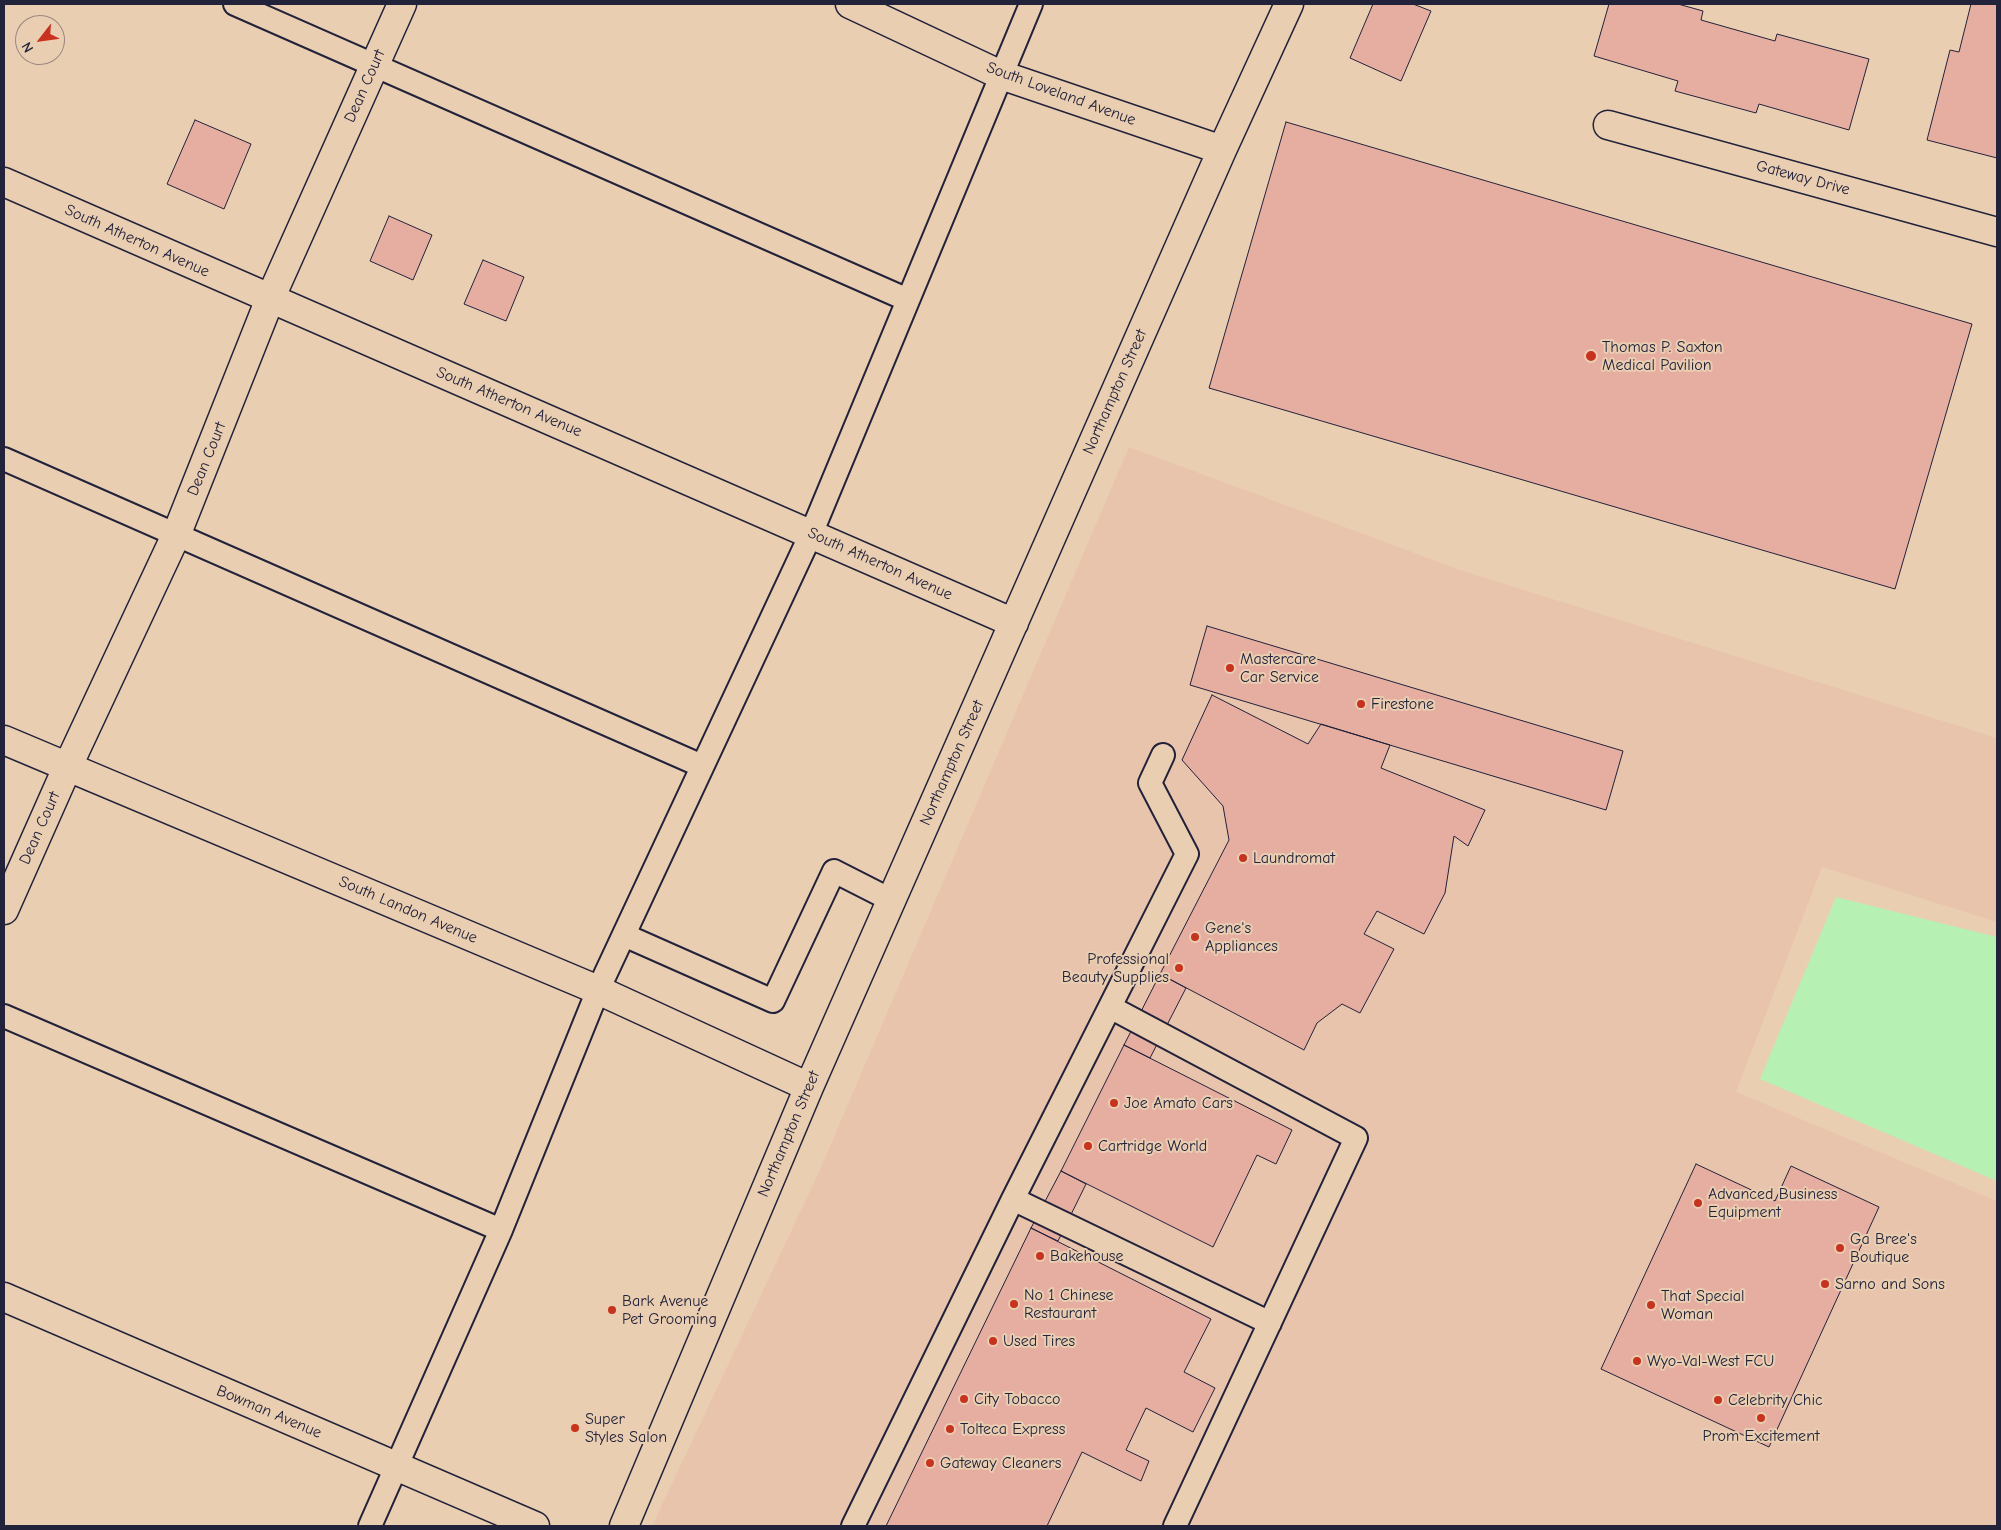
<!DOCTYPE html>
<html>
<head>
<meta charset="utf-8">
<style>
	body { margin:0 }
	#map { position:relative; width:2001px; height:1530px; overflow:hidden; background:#eaceb1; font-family:"Comic Neue",sans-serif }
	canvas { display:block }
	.frame { position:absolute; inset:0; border:5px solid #22223b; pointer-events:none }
	.north { position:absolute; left:15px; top:15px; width:50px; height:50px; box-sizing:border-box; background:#eaceb1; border:1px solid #9a8982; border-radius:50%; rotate:240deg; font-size:14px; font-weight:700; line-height:20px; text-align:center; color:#22223b }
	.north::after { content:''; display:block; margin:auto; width:18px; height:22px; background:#c8321e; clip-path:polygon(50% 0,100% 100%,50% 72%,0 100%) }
</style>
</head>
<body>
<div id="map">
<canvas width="2001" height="1530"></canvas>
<div class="frame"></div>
<div class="north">N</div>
</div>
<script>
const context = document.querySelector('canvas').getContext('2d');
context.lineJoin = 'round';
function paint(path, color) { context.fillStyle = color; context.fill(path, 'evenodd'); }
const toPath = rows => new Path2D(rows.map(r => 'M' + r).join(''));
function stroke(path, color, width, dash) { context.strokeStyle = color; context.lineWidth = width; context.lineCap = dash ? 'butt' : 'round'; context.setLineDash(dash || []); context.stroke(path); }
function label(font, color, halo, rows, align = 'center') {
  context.font = font + ' "Comic Neue",sans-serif'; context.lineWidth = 4; context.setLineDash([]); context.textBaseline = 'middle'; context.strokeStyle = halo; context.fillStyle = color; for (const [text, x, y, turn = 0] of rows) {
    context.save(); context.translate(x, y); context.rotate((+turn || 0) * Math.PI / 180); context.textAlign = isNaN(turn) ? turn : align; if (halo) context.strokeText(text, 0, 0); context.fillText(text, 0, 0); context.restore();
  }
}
const built = toPath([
	[1129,447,1463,571,1997,738,1997,922,1822,867,1736,1092,1997,1201,1997,1526,652,1526,819,1172]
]);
const green = toPath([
	[1836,897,1997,937,1997,1181,1760,1079]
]);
const building = toPath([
	[1373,4,1413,4,1431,11,1401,81,1350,58,1373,4],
	[1609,4,1678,4,1703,11,1701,20,1775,41,1777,34,1869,59,1849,130,1759,104,1756,113,1675,91,1678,81,1594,56,1609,4],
	[1971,4,1997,4,1997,158,1927,140,1950,50,1959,52,1971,4],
	[195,120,251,144,224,209,167,184,195,120],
	[1286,122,1972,324,1895,589,1209,388,1286,122],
	[389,216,432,235,413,280,370,261,389,216],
	[483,260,524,277,506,321,464,304,483,260],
	[1207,626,1623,751,1606,810,1190,685,1207,626],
	[1212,695,1308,744,1321,724,1390,745,1381,768,1485,810,1468,846,1454,836,1445,893,1424,934,1377,911,1364,934,1394,949,1360,1013,1342,1004,1317,1023,1304,1050,1160,974,1229,840,1223,806,1182,760,1212,695],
	[1160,974,1186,988,1150,1058,1124,1045,1160,974],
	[1124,1045,1292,1130,1276,1164,1257,1155,1213,1247,1061,1171,1124,1045],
	[1696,1164,1775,1201,1791,1166,1879,1207,1769,1447,1601,1369,1696,1164],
	[1061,1171,1086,1184,1058,1241,1031,1228,1061,1171],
	[1031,1228,1211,1319,1184,1372,1215,1388,1193,1432,1146,1408,1126,1450,1149,1461,1141,1481,1082,1452,1047,1526,886,1526,1031,1228]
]);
const service = toPath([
	[235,4,908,300],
	[4,459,702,766],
	[624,935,773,1001,834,871,891,900],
	[1110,1007,1356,1138,1175,1526],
	[4,1016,501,1230],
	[1013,1199,1270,1323],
	[370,1526,501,1230,598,990,811,534,1031,4],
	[853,1526,1013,1199,1187,854,1150,783,1163,755]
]);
const minor = toPath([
	[850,4,1001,75,1222,150],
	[1608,125,1997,232],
	[4,182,1014,623],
	[4,740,598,990,809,1087],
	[4,910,67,768,177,533,270,299,402,4],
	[4,1297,535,1526],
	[624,1526,809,1087,1222,150,1289,4]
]);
const markers = [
	[1591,356,6,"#c8321e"],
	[1230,668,5,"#c8321e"],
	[1361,704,5,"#c8321e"],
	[1243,858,5,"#c8321e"],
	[1195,937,5,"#c8321e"],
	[1179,968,5,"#c8321e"],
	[1114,1103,5,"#c8321e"],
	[1088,1146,5,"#c8321e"],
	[1698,1203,5,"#c8321e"],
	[1840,1248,5,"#c8321e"],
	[1040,1256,5,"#c8321e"],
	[1825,1284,5,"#c8321e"],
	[1014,1304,5,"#c8321e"],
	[1651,1305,5,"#c8321e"],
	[612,1310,5,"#c8321e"],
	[993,1341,5,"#c8321e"],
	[1637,1361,5,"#c8321e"],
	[964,1399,5,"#c8321e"],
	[1718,1400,5,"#c8321e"],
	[1761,1418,5,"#c8321e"],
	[575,1428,5,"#c8321e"],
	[950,1429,5,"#c8321e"],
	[930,1463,5,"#c8321e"]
];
const streetNames = [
	["Dean Court",365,86,-66],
	["South Loveland Avenue",1061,94,20],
	["Gateway Drive",1803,178,15],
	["South Atherton Avenue",137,241,24],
	["Northampton Street",1115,392,-66],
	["South Atherton Avenue",509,402,23],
	["Dean Court",207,459,-68],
	["South Atherton Avenue",880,564,24],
	["Northampton Street",952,763,-66],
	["Dean Court",40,828,-66],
	["South Landon Avenue",408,910,23],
	["Northampton Street",789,1134,-67],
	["Bowman Avenue",269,1412,23]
];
const poiNames = [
	["Thomas P. Saxton",1602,347],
	["Medical Pavilion",1602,365],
	["Mastercare",1240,659],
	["Car Service",1240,677],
	["Firestone",1371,704],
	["Laundromat",1253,858],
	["Gene's",1205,928],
	["Appliances",1205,946],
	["Professional",1169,959,"right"],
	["Beauty Supplies",1169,977,"right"],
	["Joe Amato Cars",1124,1103],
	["Cartridge World",1098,1146],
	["Advanced Business",1708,1194],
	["Equipment",1708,1212],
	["Ga Bree's",1850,1239],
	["Boutique",1850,1257],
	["Bakehouse",1050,1256],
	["Sarno and Sons",1835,1284],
	["No 1 Chinese",1024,1295],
	["Restaurant",1024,1313],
	["That Special",1661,1296],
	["Woman",1661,1314],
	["Bark Avenue",622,1301],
	["Pet Grooming",622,1319],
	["Used Tires",1003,1341],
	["Wyo-Val-West FCU",1647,1361],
	["City Tobacco",974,1399],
	["Celebrity Chic",1728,1400],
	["Super",585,1419],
	["Styles Salon",585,1437],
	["Tolteca Express",960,1429],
	["Prom Excitement",1761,1436,"center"],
	["Gateway Cleaners",940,1463]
];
paint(built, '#e9c4ac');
paint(green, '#b7f0b3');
paint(building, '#e6ada1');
stroke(building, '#22223b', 1);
stroke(service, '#22223b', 26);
stroke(minor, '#22223b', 31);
stroke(service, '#eaceb1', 22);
stroke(minor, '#eaceb1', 28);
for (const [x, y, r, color] of markers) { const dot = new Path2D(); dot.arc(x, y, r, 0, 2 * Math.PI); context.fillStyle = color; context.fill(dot); stroke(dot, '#eaceb1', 2); }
label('16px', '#22223b', '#eaceb1', streetNames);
label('16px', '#22223b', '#eaceb1', poiNames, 'left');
</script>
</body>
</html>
